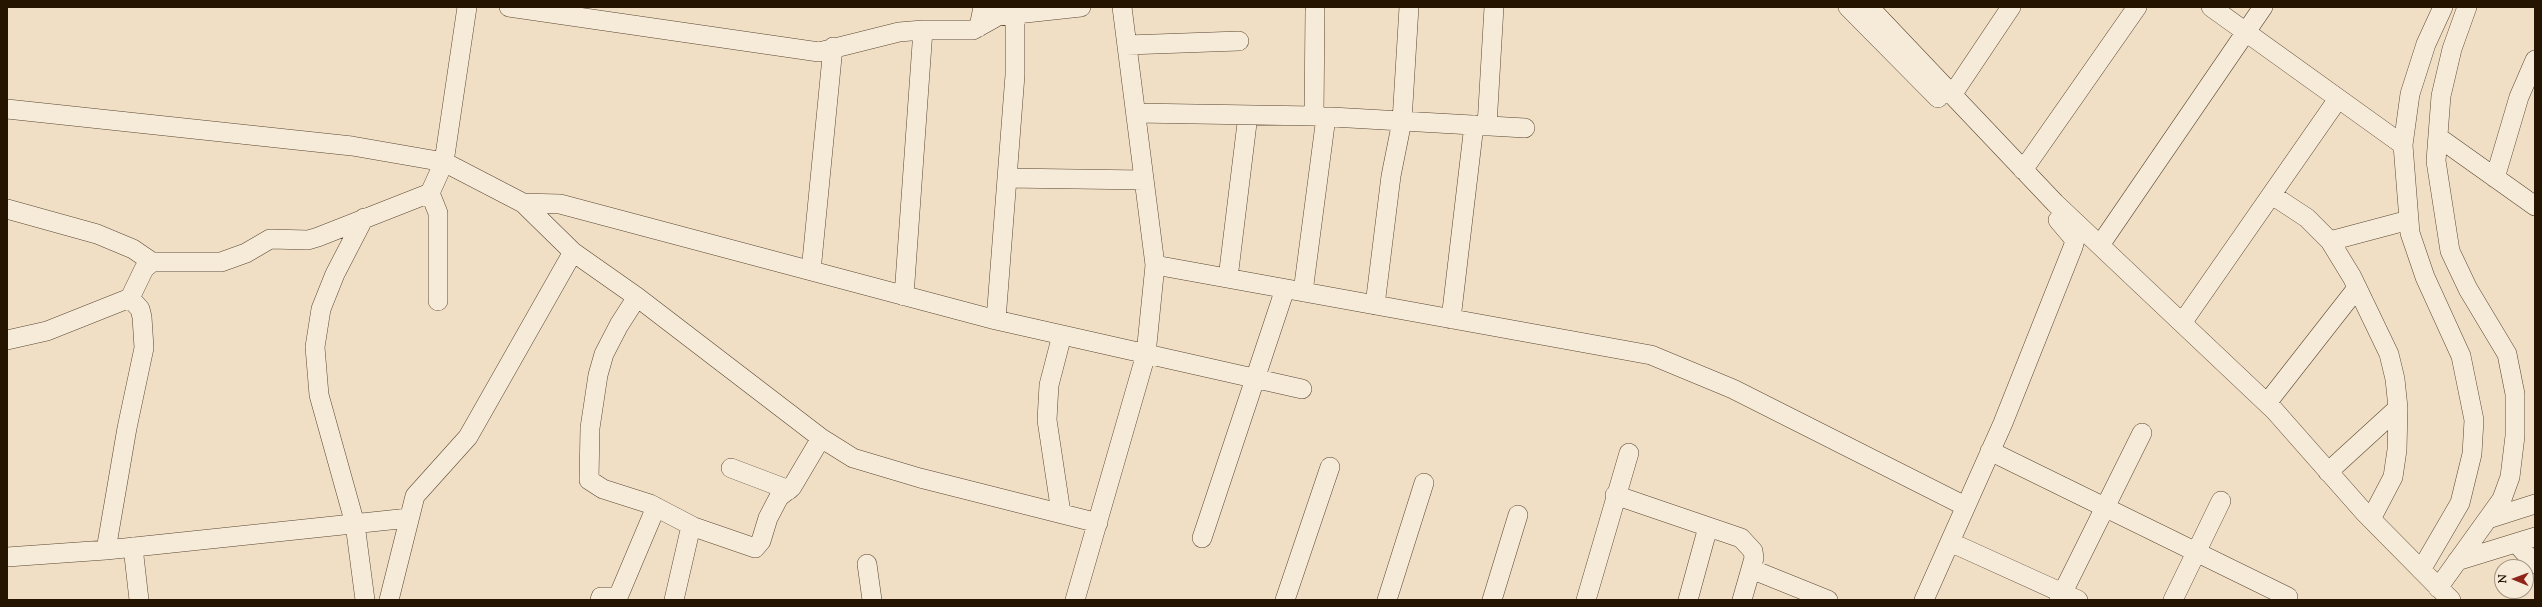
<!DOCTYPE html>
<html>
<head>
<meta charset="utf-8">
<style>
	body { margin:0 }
	#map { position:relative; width:2542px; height:607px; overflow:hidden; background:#f1dfc5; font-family:"Sorts Mill Goudy",serif }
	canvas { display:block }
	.frame { position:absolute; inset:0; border:8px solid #251400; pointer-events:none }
	.north { position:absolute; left:2494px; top:559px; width:40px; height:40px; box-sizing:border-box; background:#f6ead9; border:1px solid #a29482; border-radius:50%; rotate:271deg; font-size:11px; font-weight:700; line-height:16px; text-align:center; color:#251400 }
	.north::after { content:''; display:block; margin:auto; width:14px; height:18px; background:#8f2418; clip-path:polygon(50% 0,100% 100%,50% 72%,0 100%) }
</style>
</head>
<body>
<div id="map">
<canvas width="2542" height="607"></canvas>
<div class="frame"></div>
<div class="north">N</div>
</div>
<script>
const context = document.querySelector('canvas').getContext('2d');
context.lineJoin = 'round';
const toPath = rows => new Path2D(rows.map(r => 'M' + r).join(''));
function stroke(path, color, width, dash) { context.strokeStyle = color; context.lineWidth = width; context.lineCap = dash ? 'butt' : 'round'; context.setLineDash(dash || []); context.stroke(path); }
const minor = toPath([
	[467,7,444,162,523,203],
	[509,7,819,52,899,32,923,30,904,296],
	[1848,7,1938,98],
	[1869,7,2055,203,2274,410,2364,512,2451,600],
	[2211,7,2403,145],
	[979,27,983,7],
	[923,30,973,30,998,16,1081,7],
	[1127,45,1239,41],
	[1952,95,2011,7],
	[7,109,352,146,444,162,430,193,318,237,308,240,270,239,246,253,221,262,152,262,144,269,130,298,47,331,7,340],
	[1136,113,1314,116,1525,128],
	[1314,116,1315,10],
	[1487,126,1494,7],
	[2438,137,2535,206],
	[2023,170,2137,7],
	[1007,178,1144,180],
	[2495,178,2519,97,2535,60],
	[430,193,438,213,438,301],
	[2272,195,2307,218,2330,241,2352,277,2389,354,2395,379,2398,408,2397,450,2393,477,2371,519],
	[7,209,97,234,133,249,152,262],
	[364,218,335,274,321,309,315,347,319,395,355,524,365,600],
	[2330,241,2409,220],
	[2100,245,2263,7],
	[573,252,637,297,821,438,853,458,920,478,1098,523],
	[1155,265,1651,355,1733,389,1963,505],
	[811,271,833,47],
	[1228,278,1248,115],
	[1303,292,1326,117],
	[637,297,619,325,604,354,598,375,590,428,589,480,603,489,650,504,694,527,755,548,761,541,768,518,779,497,792,487,821,438],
	[1375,305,1391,176,1402,121,1409,7],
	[1451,319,1474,125],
	[996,320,1015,75,1015,13],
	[2182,323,2338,99],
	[2267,403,2357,288],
	[1990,451,2288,597],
	[731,468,789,490],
	[2328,472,2398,408],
	[1615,495,1741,538,1753,551,1754,558,1742,600],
	[1061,513,1047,420,1049,385,1062,335],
	[2488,519,2535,504],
	[1202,538,1285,289],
	[1950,542,2078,600],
	[2516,543,2535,564],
	[133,547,139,600],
	[106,550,127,428,144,348,142,317,140,309,130,298],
	[7,557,106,550,409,518],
	[2457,561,2535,537],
	[867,564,872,600],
	[1751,569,1828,600],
	[2421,570,2460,503,2472,454,2474,420,2461,356,2425,277,2410,233,2403,145,2410,94,2426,44,2443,7],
	[2438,588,2502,499,2510,477,2515,436,2515,394,2507,354,2468,289,2450,251,2436,161,2441,96,2452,49,2467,7],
	[389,600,415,496,468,437,573,252,523,203,560,204,996,320,1302,389],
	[600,600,601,597,618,597,656,507],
	[674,600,691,526],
	[1075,600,1146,354,1155,265,1122,7],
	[1285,600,1330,467],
	[1387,600,1424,483],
	[1492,600,1518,515],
	[1586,600,1629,453],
	[1688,600,1708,527],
	[1924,600,2003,423,2073,247,2075,240,2058,220],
	[2059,600,2142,433],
	[2173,600,2221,501]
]);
stroke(minor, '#584731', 20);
stroke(minor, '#f6ead9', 19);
</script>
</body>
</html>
